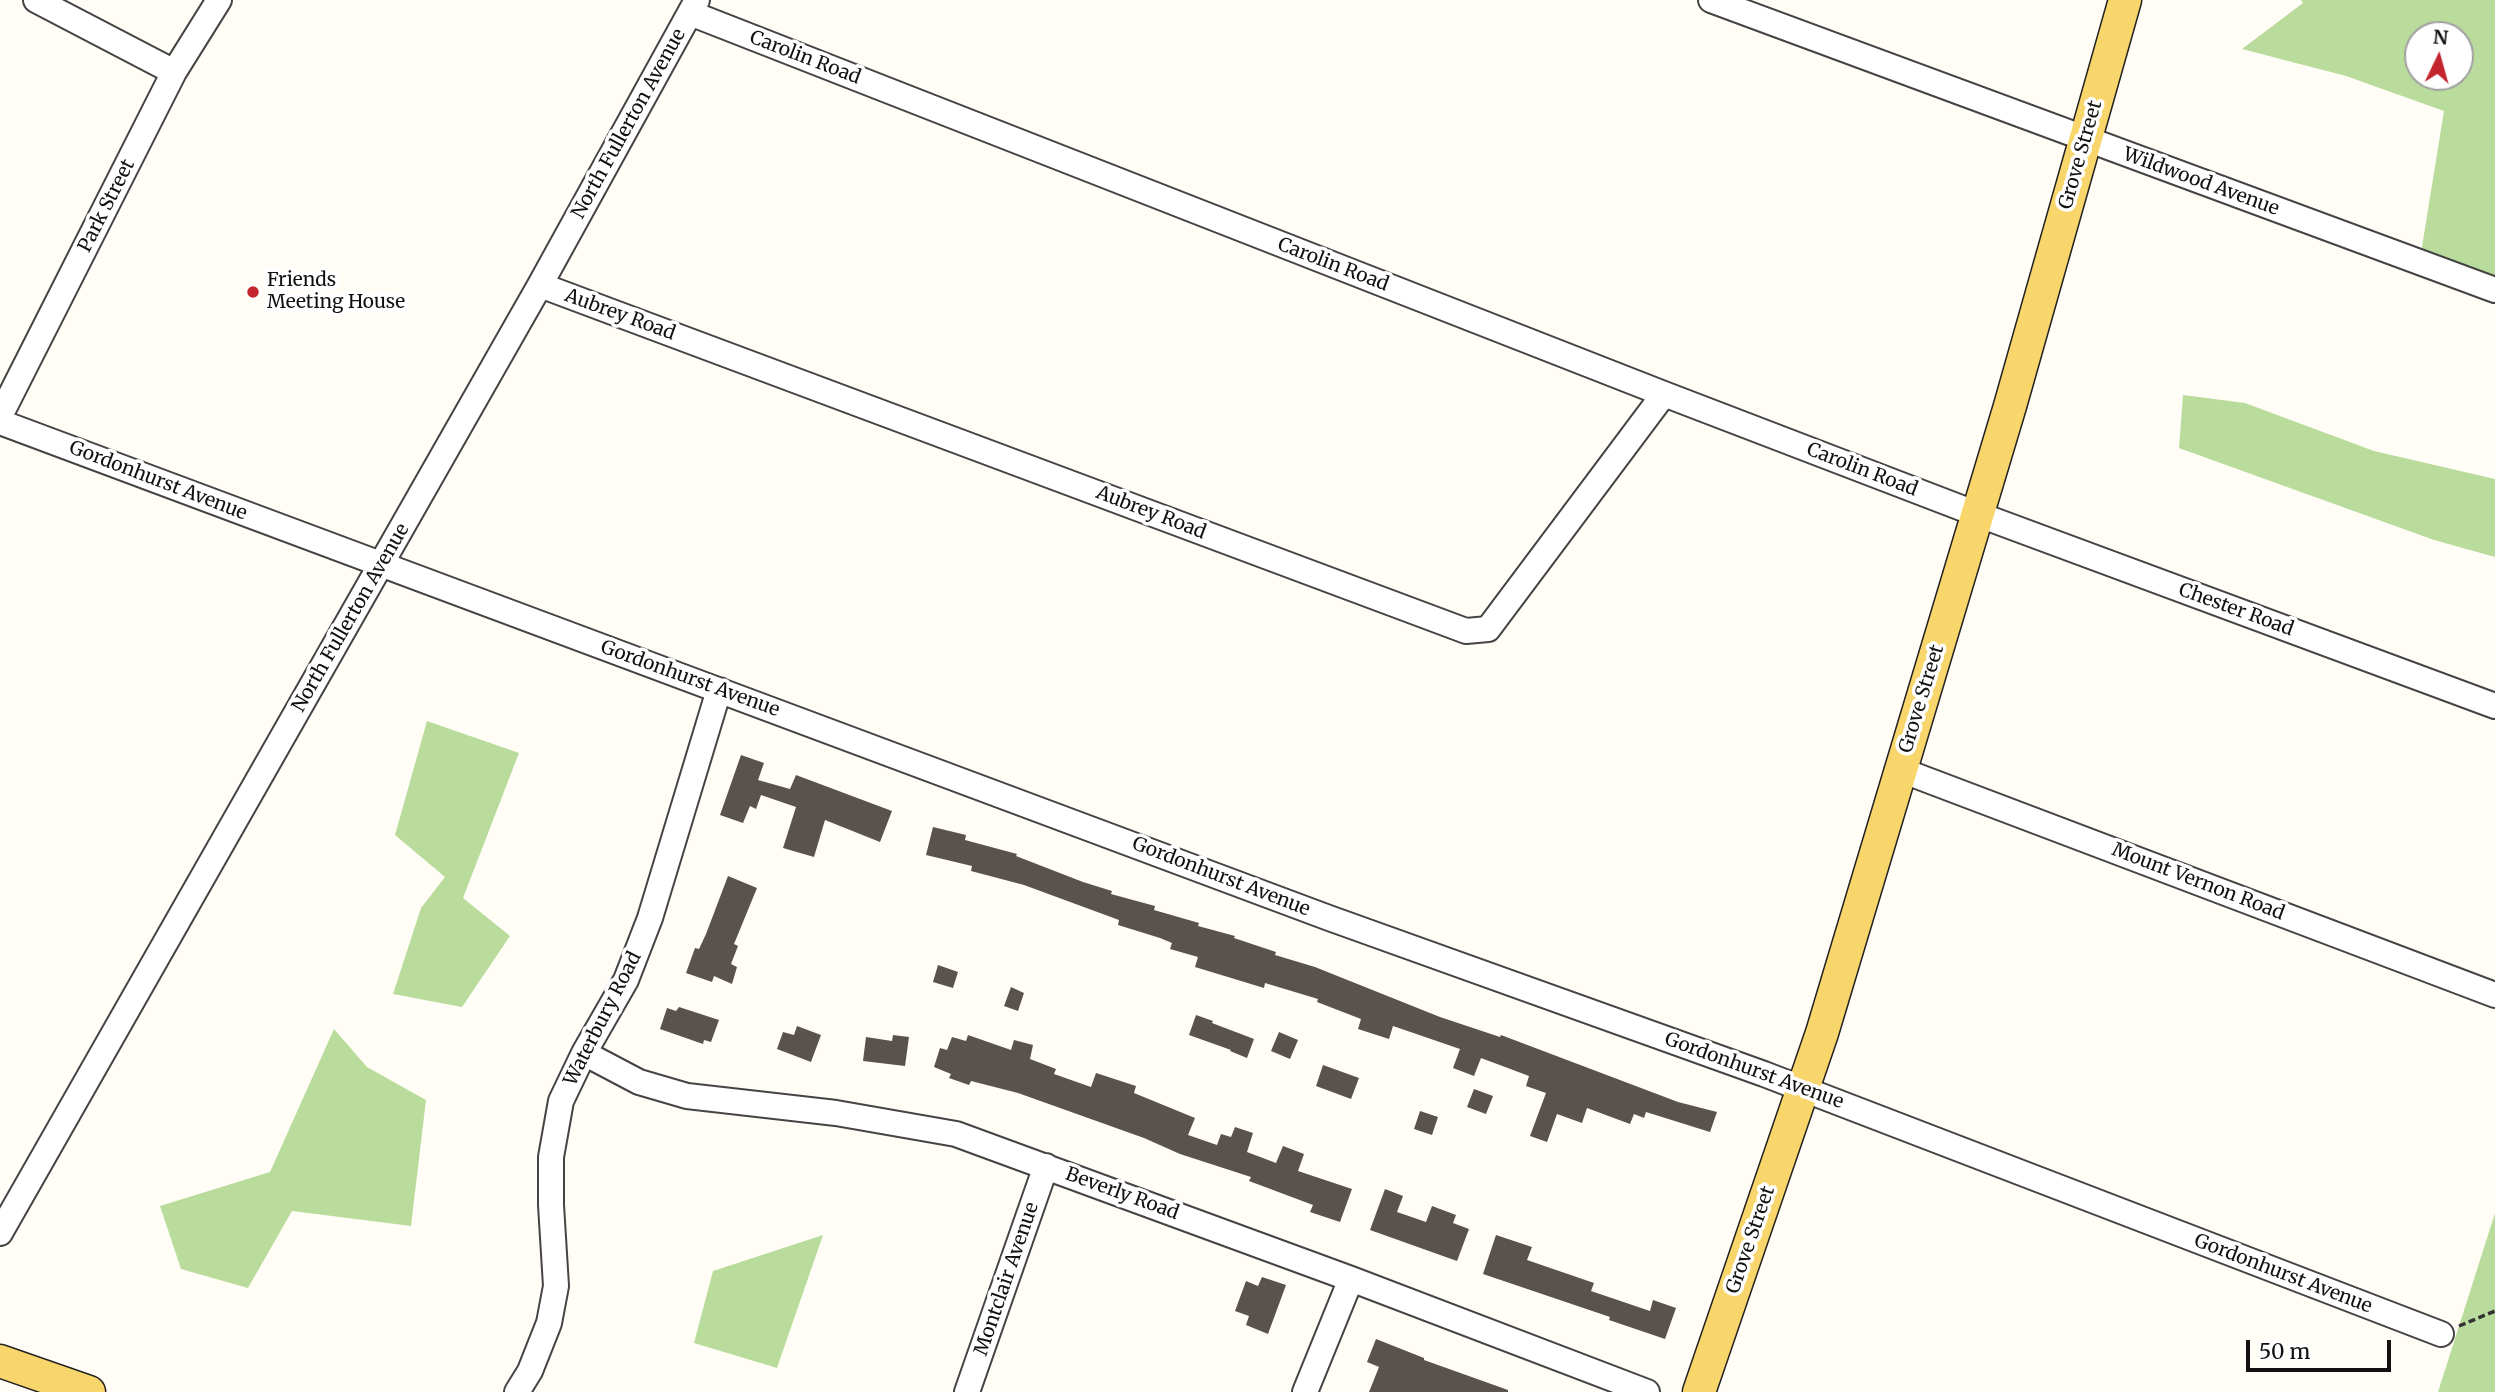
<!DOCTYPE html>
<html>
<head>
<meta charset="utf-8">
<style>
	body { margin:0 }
	#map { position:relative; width:2495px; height:1392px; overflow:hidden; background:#fffdf5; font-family:Merriweather,serif }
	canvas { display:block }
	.north { position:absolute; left:2404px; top:21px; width:70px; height:70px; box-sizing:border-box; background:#fff; border:2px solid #a0a0a0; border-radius:50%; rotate:5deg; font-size:19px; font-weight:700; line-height:28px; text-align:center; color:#111 }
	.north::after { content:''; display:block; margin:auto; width:24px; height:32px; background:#c4262e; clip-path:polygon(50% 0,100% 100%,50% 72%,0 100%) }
	.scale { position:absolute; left:2246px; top:1340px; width:145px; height:32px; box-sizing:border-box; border:4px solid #111; border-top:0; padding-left:9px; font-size:21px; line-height:24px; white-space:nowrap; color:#111; -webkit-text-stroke:5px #fff; paint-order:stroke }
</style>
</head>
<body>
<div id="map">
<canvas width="2495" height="1392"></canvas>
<div class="north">N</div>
<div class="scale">50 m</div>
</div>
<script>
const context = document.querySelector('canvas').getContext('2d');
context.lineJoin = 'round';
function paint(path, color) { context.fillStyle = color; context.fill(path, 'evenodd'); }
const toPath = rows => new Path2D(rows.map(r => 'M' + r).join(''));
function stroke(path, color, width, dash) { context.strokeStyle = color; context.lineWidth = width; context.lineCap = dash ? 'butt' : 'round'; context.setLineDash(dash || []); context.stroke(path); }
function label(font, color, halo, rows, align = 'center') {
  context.font = font + ' Merriweather,serif'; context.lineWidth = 7; context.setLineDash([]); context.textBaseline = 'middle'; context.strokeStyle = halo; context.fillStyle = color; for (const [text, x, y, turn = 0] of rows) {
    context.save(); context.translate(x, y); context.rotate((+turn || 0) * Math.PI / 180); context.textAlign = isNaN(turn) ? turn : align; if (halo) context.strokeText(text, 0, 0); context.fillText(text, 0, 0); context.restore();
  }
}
const forest = toPath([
	[2301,0,2495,0,2495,290,2420,259,2444,111,2346,76,2242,49,2303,3],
	[2418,35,2460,35,2460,77,2418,77],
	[2183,395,2245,403,2374,451,2495,479,2495,557,2434,540,2179,448],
	[427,721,519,753,463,898,510,936,462,1007,393,994,421,908,445,877,395,835],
	[334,1029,367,1067,426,1100,411,1226,292,1211,248,1288,181,1269,160,1206,270,1172],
	[2495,1213,2495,1392,2438,1392],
	[823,1235,777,1368,694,1343,713,1271]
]);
const building = toPath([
	[741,755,764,763,758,780,790,789,796,775,892,811,880,842,825,820,814,857,783,848,796,807,761,795,756,809,750,806,743,823,720,815],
	[933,827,966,835,965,840,1017,854,1016,856,1083,882,1112,891,1111,894,1155,906,1154,910,1199,923,1198,926,1235,936,1234,938,1276,952,1275,955,1315,967,1440,1017,1500,1037,1501,1035,1678,1102,1717,1112,1710,1132,1646,1112,1644,1118,1634,1114,1630,1124,1587,1108,1582,1123,1557,1114,1547,1142,1530,1136,1546,1093,1526,1086,1529,1076,1481,1058,1474,1076,1453,1068,1460,1049,1393,1026,1389,1039,1358,1029,1361,1019,1317,1002,1318,999,1265,983,1264,988,1195,967,1198,957,1170,949,1172,943,1160,938,1118,925,1119,920,1024,885,971,871,972,866,926,855],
	[728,876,757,888,734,944,738,946,731,964,737,967,732,984,714,976,712,982,686,973,695,948,699,949,706,934],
	[938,965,958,972,953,988,933,982],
	[1011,987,1024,993,1018,1011,1004,1006],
	[679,1007,719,1020,711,1042,704,1040,703,1044,660,1029,667,1008,676,1011],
	[1196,1015,1213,1021,1212,1023,1254,1039,1247,1058,1230,1051,1231,1050,1189,1035],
	[797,1026,821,1035,811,1062,777,1049,783,1032,794,1035],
	[1279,1032,1298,1040,1290,1059,1271,1051],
	[893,1035,909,1037,905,1066,863,1061,866,1037,892,1041],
	[968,1035,1011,1050,1014,1040,1033,1045,1030,1059,1056,1069,1054,1074,1091,1087,1096,1073,1136,1086,1134,1093,1195,1118,1188,1135,1217,1145,1221,1134,1231,1137,1235,1127,1253,1133,1247,1152,1276,1163,1283,1146,1304,1154,1298,1171,1352,1189,1340,1222,1310,1212,1313,1205,1249,1181,1251,1177,1180,1154,1144,1138,1018,1093,971,1081,969,1085,949,1078,951,1074,934,1067,940,1048,947,1050,952,1037,966,1041],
	[1323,1065,1359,1078,1351,1099,1316,1086],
	[1474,1089,1493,1096,1486,1114,1467,1107],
	[1420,1111,1438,1117,1432,1135,1414,1129],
	[1385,1189,1403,1196,1397,1212,1426,1222,1432,1206,1456,1215,1453,1223,1469,1229,1457,1261,1370,1230],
	[1496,1235,1532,1247,1527,1260,1594,1283,1591,1291,1650,1311,1653,1300,1676,1308,1665,1339,1609,1320,1610,1317,1483,1274],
	[1262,1277,1286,1285,1268,1334,1246,1325,1249,1316,1235,1311,1246,1281,1258,1286],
	[1376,1339,1424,1358,1424,1360,1508,1390,1508,1392,1369,1392,1379,1367,1367,1362]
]);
const path = toPath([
	[2459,1326,2495,1311]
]);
const minor = toPath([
	[36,0,174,72],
	[1711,0,2495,290],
	[690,13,1664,394,1977,514,2495,706],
	[540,285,1466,631,1488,629,1664,394],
	[0,416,174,72,219,0],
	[0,422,1329,918,1764,1074,2441,1334],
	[1901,770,2495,995],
	[584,1053,639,1082,687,1096,836,1113,956,1134,1351,1279,1647,1392],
	[0,1233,540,285,697,0],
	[517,1392,530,1371,549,1323,556,1286,551,1205,551,1157,561,1101,584,1053,626,980,650,918,719,690],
	[967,1392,1046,1166],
	[1305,1392,1351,1279]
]);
const major = toPath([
	[0,1361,89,1392],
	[1699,1392,1822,1033,2010,406,2125,0]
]);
const markers = [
	[253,292,7,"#c4262e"]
];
const streetNames = [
	["Carolin Road",805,58,21],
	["North Fullerton Avenue",629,124,-61],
	["Grove Street",2081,155,-74],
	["Wildwood Avenue",2201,182,20],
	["Park Street",107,206,-63],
	["Carolin Road",1333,265,21],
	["Aubrey Road",620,315,20],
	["Carolin Road",1862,470,21],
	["Gordonhurst Avenue",158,481,21],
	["Aubrey Road",1151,513,21],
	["Chester Road",2236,610,20],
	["North Fullerton Avenue",351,618,-60],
	["Gordonhurst Avenue",690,679,20],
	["Grove Street",1922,699,-73],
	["Gordonhurst Avenue",1221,877,21],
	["Mount Vernon Road",2198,882,21],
	["Waterbury Road",603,1019,-63],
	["Gordonhurst Avenue",1754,1071,20],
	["Beverly Road",1122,1194,20],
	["Grove Street",1751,1240,-71],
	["Gordonhurst Avenue",2283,1274,21],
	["Montclair Avenue",1007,1279,-71]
];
const poiNames = [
	["Friends",267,281],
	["Meeting House",267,303]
];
paint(forest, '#b9dc9c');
paint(building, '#5a524d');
stroke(minor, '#444', 28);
stroke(major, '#222', 35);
stroke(path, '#333', 3.5, [7, 3.5]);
stroke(minor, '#fff', 24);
stroke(major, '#f9d66b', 32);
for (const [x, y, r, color] of markers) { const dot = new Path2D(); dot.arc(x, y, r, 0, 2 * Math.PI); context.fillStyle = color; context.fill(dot); stroke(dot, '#fff', 2.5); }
label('19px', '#111', '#fff', streetNames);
label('19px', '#111', '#fff', poiNames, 'left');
</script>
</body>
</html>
